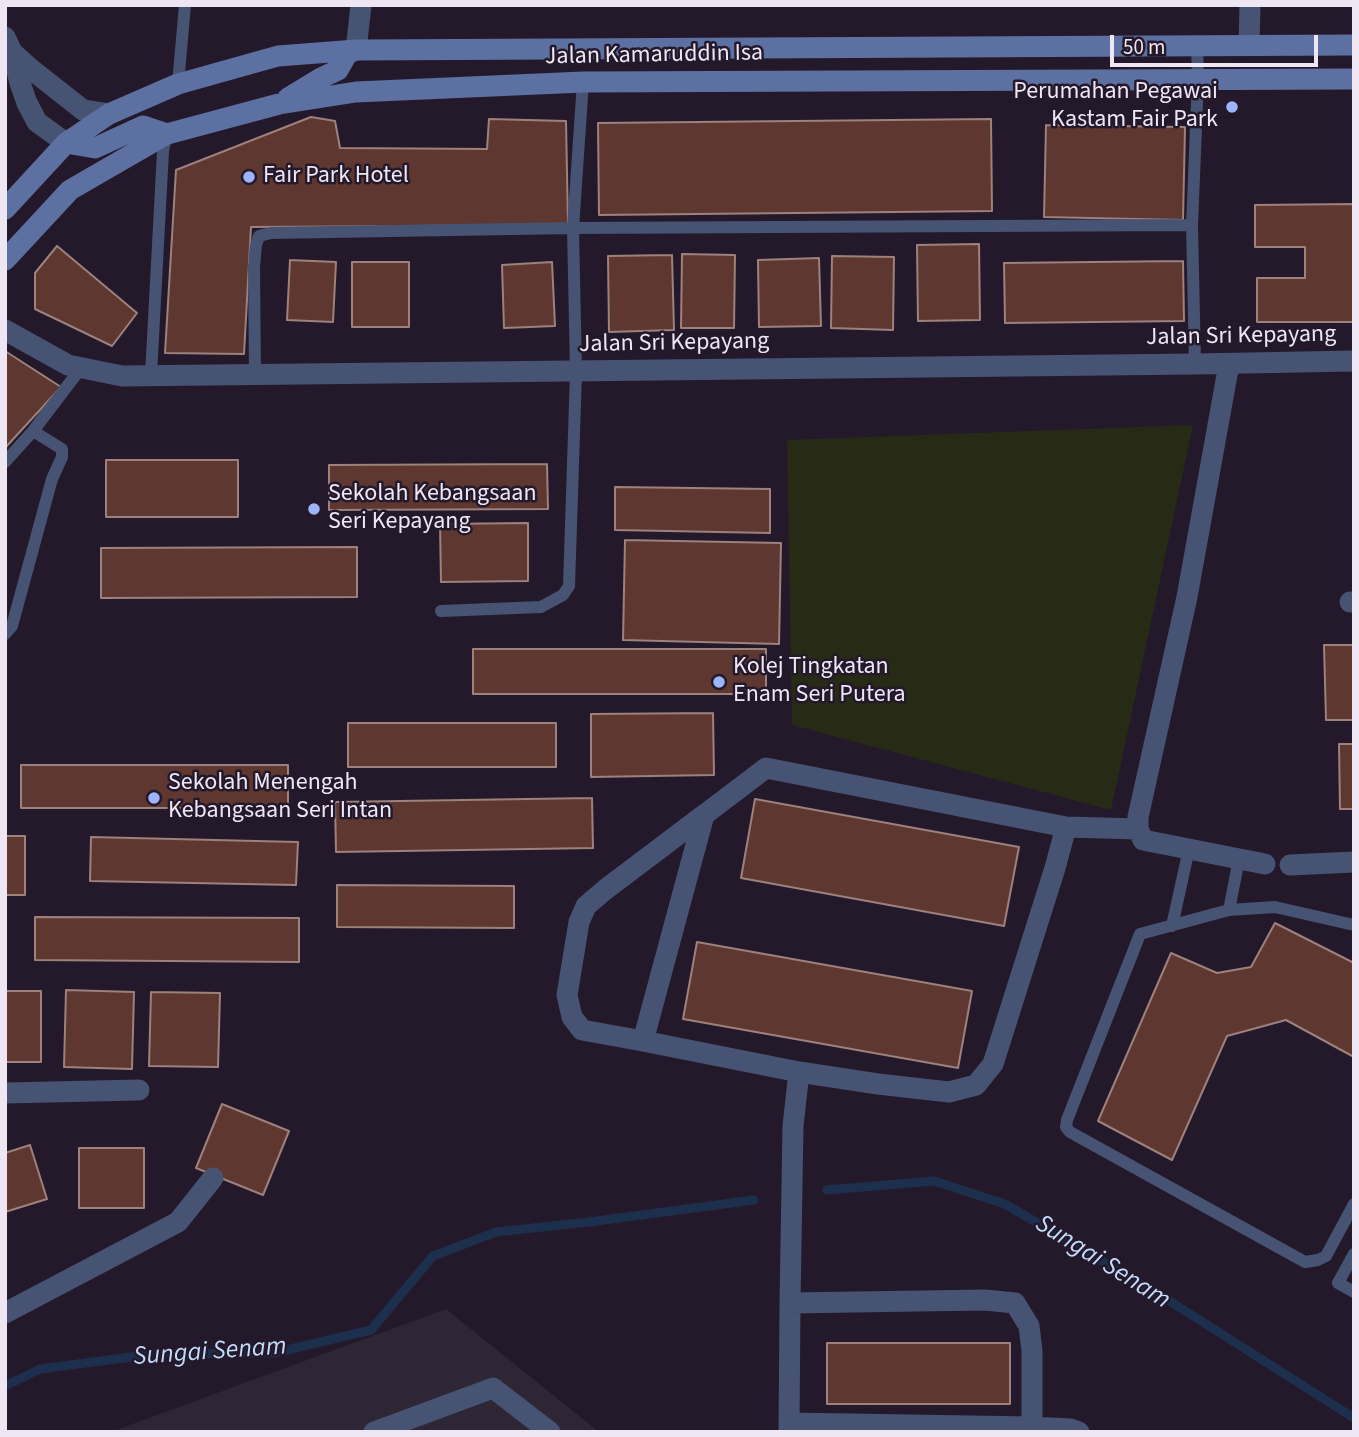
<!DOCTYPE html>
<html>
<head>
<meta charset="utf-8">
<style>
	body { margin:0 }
	#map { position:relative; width:1359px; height:1437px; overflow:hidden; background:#24192b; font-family:"Source Sans 3",sans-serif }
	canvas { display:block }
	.frame { position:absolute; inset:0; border:7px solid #eee7f3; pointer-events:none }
	.scale { position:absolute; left:1110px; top:35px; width:208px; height:32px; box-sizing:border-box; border:4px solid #eee7f3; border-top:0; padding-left:9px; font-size:21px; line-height:24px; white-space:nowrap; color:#eee7f3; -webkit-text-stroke:5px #24192b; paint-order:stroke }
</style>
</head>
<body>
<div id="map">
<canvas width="1359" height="1437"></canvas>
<div class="frame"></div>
<div class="scale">50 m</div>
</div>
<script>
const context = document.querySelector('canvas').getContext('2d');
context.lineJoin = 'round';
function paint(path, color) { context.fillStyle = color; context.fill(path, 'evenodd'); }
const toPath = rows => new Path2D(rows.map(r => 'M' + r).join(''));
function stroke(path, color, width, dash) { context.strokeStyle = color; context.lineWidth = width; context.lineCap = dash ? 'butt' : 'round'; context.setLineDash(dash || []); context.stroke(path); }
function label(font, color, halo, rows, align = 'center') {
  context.font = font + ' "Source Sans 3",sans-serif'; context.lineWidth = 5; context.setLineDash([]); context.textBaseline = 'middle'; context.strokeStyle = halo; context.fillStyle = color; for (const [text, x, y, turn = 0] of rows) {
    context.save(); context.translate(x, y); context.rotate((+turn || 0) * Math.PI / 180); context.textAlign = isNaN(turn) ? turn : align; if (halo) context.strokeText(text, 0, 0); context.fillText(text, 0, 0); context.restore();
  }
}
const commercial = toPath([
	[446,1309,599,1432,118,1432,119,1429]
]);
const green = toPath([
	[1193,425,1111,810,792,725,787,440]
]);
const stream = toPath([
	[827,1190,934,1181,1005,1204,1168,1300,1354,1418],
	[5,1386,40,1369,154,1354,274,1353,371,1330,433,1256,496,1232,589,1222,754,1200]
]);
const building = toPath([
	[311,117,335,121,340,148,487,149,489,119,566,121,568,225,251,227,244,354,165,353,176,170,311,117],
	[991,119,992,211,599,215,598,123,991,119],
	[1046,125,1185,127,1183,220,1044,217,1046,125],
	[1354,204,1354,322,1257,322,1257,278,1305,278,1305,247,1255,247,1255,205,1354,204],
	[979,244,980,320,918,321,917,245,979,244],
	[57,246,137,313,112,346,35,309,35,273,57,246],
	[682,254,735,255,734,328,681,328,682,254],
	[672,255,674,330,609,332,608,256,672,255],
	[832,256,894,257,893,330,831,328,832,256],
	[819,258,821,326,759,327,758,260,819,258],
	[290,260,336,262,333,322,287,320,290,260],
	[1183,261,1184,321,1005,323,1004,263,1183,261],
	[352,262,409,262,409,327,352,327,352,262],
	[552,262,555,326,504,328,502,265,552,262],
	[5,351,61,387,5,448,5,351],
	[106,460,238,460,238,517,106,517,106,460],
	[547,464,548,509,329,510,329,465,547,464],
	[615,487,770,489,770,533,615,530,615,487],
	[528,523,528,581,441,582,440,524,528,523],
	[625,540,781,543,779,644,623,640,625,540],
	[357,547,357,597,101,598,101,548,357,547],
	[1324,645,1354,645,1354,720,1326,720,1324,645],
	[473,649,766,649,766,694,473,694,473,649],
	[713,713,714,775,591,777,591,714,713,713],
	[348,723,556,723,556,767,348,767,348,723],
	[1339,744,1354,744,1354,809,1340,809,1339,744],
	[21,765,288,765,288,808,21,808,21,765],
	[592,798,593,848,336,852,335,802,592,798],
	[755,799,1019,847,1004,926,741,878,755,799],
	[5,836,25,836,25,895,5,895,5,836],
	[91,837,298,842,296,885,90,881,91,837],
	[337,885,514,886,514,928,337,927,337,885],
	[35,917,299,918,299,962,35,960,35,917],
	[1275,923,1354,963,1354,1057,1286,1020,1227,1036,1172,1160,1098,1121,1171,953,1217,973,1251,967,1275,923],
	[697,942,972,991,958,1068,683,1019,697,942],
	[66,990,134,992,132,1069,64,1067,66,990],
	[5,991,41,991,41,1062,5,1062,5,991],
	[151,992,220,993,218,1067,149,1066,151,992],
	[222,1104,289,1131,263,1195,196,1168,222,1104],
	[30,1145,47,1199,5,1212,5,1153,30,1145],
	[79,1148,144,1148,144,1208,79,1208,79,1148],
	[827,1343,1010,1343,1010,1404,827,1404,827,1343]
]);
const service = toPath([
	[178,84,185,5],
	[1195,364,1192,225,1198,79,1197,45],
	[151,375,163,151,167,134],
	[255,375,254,267,256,245,259,236,271,233,573,228,1192,225],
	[5,462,33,431,81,368],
	[441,611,541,607,563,595,569,586,576,372,573,228,583,82],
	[5,634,12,626,52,479,62,457,62,449,33,431],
	[1229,910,1239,859],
	[1354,925,1275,907,1229,910,1140,934,1067,1120,1066,1127,1070,1132,1305,1262,1318,1260,1326,1256,1354,1204],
	[1172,926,1189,849],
	[1354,1254,1338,1283,1354,1292]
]);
const minor = toPath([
	[5,37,12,52,20,83,27,103,37,122,66,143],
	[1249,45,1250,5],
	[356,50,361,5],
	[12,52,31,69,83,110,109,114],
	[5,330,68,365,122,376,1195,364,1354,361],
	[1229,364,1187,597,1138,817,1138,829,1143,840,1265,864],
	[1350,602,1354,602],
	[1066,827,1055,868,993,1064,976,1085,949,1092,878,1084,799,1072,643,1041,704,815,766,768,1066,827,1138,829],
	[1290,865,1354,862],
	[643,1041,582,1030,572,1017,567,995,579,922,586,906,606,889,704,815],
	[5,1093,139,1090],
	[790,1303,793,1126,799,1072],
	[5,1313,178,1222,213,1178],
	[789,1423,1032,1427,1071,1429,1079,1432],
	[374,1432,493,1388,550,1432],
	[789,1432,790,1303,985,1300,1015,1303,1029,1326,1032,1351,1032,1432]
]);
const secondary = toPath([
	[288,98,321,78,338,70,347,54,356,50],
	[66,143,95,148,143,126,167,134],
	[5,209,66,143,109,114,178,84,278,56,356,50,1354,45],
	[5,260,70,190,167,134,279,104,356,92,583,82,1354,79]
]);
const markers = [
	[1232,107,7,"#9db4fd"],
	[249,177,7,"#9db4fd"],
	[314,509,7,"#9db4fd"],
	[719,682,7,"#9db4fd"],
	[154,798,7,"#9db4fd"]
];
const streetNames = [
	["Jalan Kamaruddin Isa",654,56,-1],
	["Jalan Sri Kepayang",1241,337,-1],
	["Jalan Sri Kepayang",674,344,-1]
];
const poiNames = [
	["Perumahan Pegawai",1218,93,"right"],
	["Kastam Fair Park",1218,121,"right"],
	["Fair Park Hotel",263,177],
	["Sekolah Kebangsaan",328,495],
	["Seri Kepayang",328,523],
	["Kolej Tingkatan",733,668],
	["Enam Seri Putera",733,696],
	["Sekolah Menengah",168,784],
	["Kebangsaan Seri Intan",168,812]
];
const waterNames = [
	["Sungai Senam",1102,1263,32],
	["Sungai Senam",210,1353,-4]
];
paint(commercial, '#2e2635');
paint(green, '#272b16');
stroke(stream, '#1c304d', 9);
paint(building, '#5f3731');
stroke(building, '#9d817c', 2);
stroke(service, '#465372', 12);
stroke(minor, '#465372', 21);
stroke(secondary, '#5c70a1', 21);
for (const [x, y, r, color] of markers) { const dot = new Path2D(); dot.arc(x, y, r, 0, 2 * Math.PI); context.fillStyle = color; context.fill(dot); stroke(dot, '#24192b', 2.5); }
label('24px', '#eee7f3', '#24192b', streetNames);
label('24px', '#eee7f3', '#24192b', poiNames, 'left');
label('italic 26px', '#c2dafb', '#24192b', waterNames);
</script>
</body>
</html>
